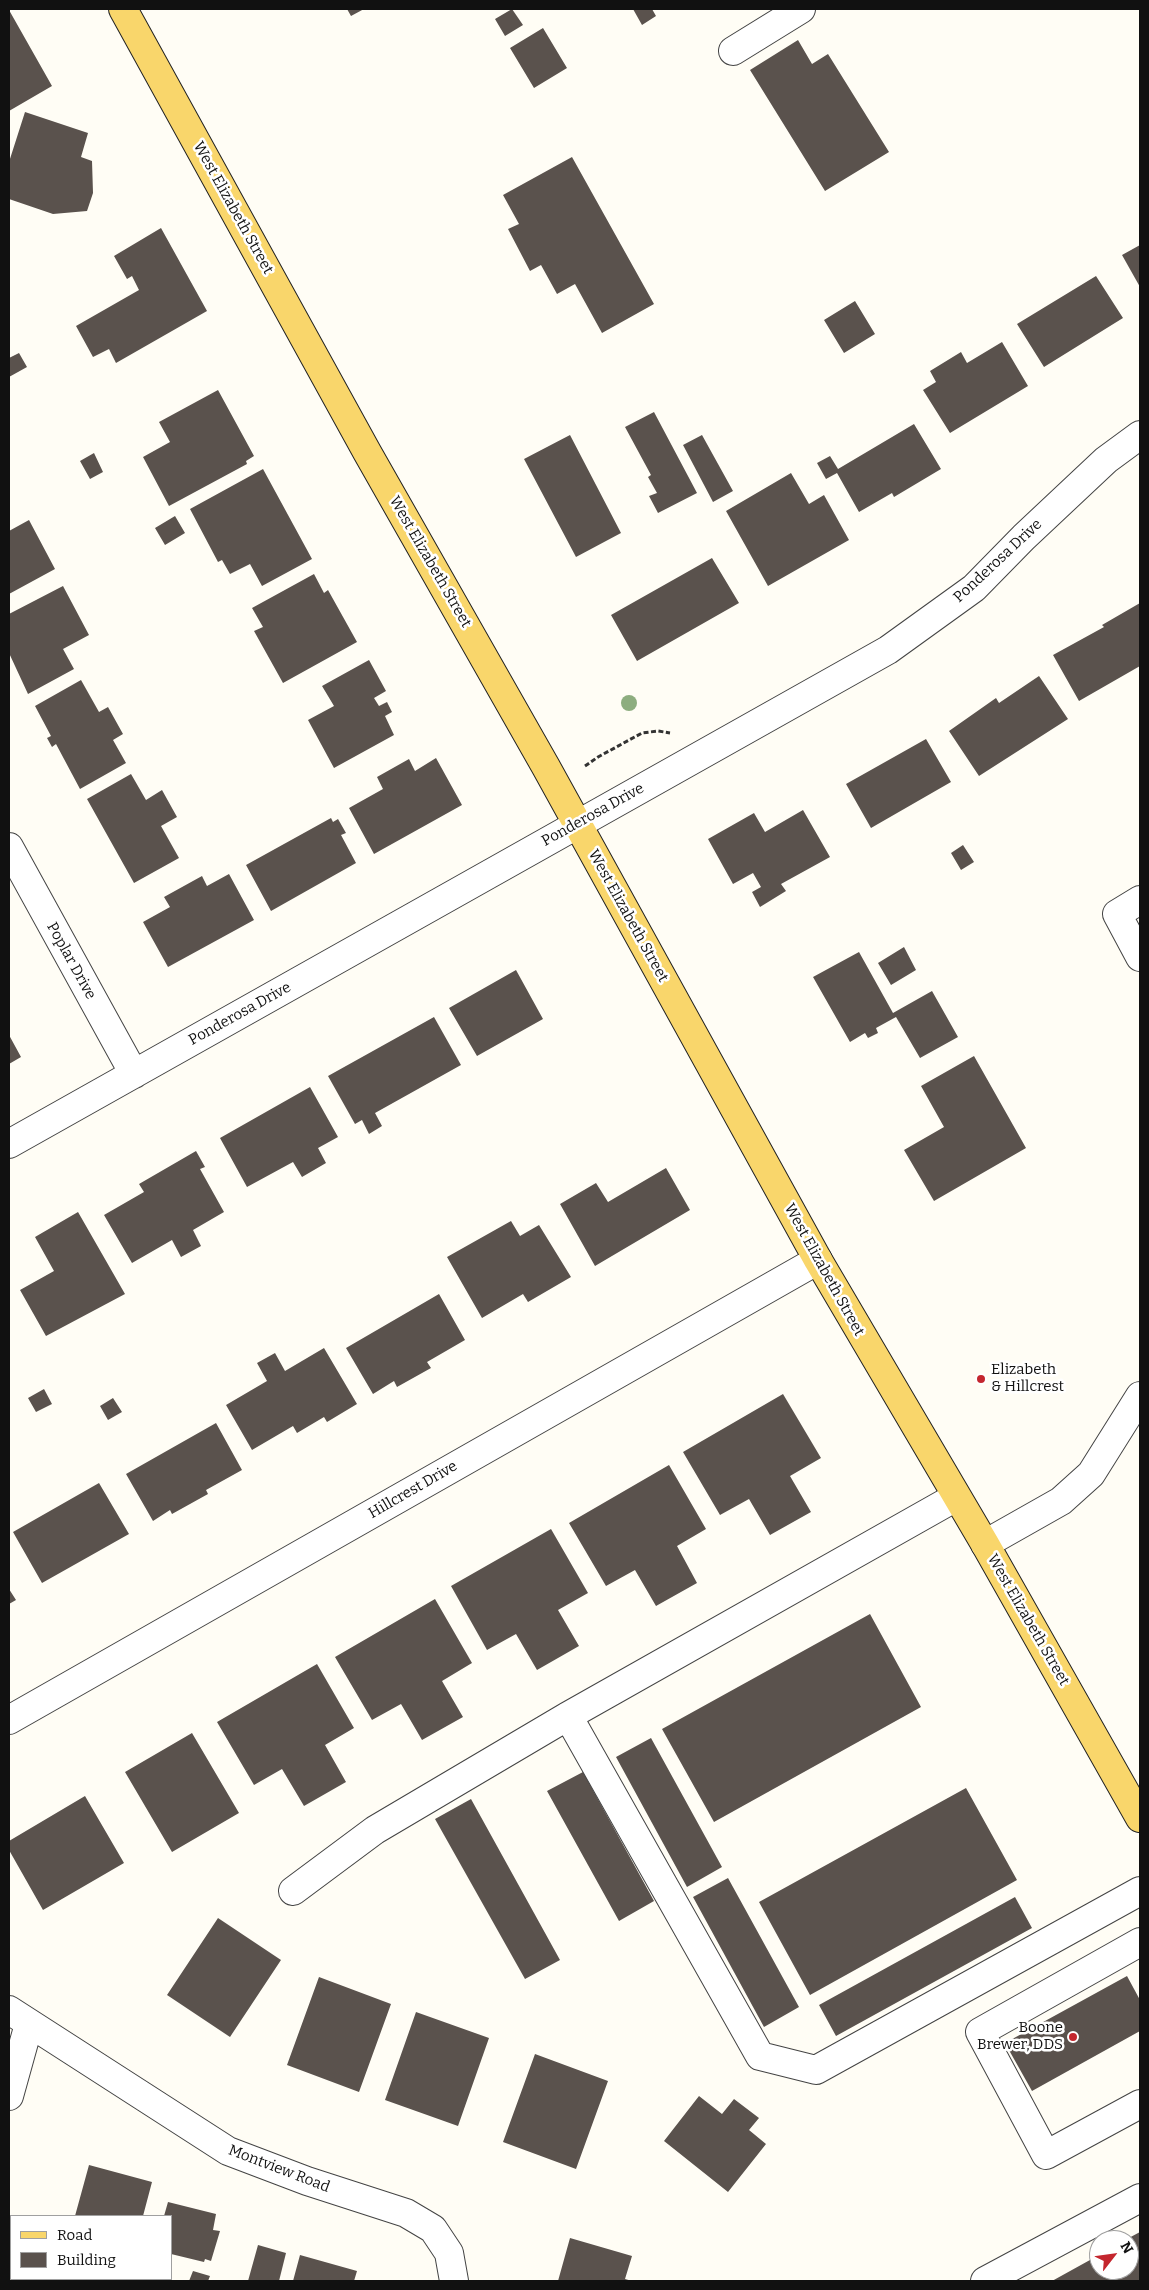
<!DOCTYPE html>
<html>
<head>
<meta charset="utf-8">
<style>
	body { margin:0 }
	#map { position:relative; width:1149px; height:2290px; overflow:hidden; background:#fffdf5; font-family:Bitter,serif }
	canvas { display:block }
	.frame { position:absolute; inset:0; border:10px solid #111; pointer-events:none }
	.legend { position:absolute; left:10px; top:2215px; width:162px; height:65px; box-sizing:border-box; background:#fff; border:1px solid #a0a0a0; margin:0; padding:6px 9px; list-style:none; font-size:15px; color:#111 }
	.legend li { display:flex; align-items:center; gap:10px; height:25px }
	.legend b { width:25px; border:1px solid #a0a0a0 }
	.north { position:absolute; left:1089px; top:2230px; width:50px; height:50px; box-sizing:border-box; background:#fff; border:1px solid #a0a0a0; border-radius:50%; rotate:60deg; font-size:14px; font-weight:700; line-height:20px; text-align:center; color:#111 }
	.north::after { content:''; display:block; margin:auto; width:18px; height:22px; background:#c4262e; clip-path:polygon(50% 0,100% 100%,50% 72%,0 100%) }
</style>
</head>
<body>
<div id="map">
<canvas width="1149" height="2290"></canvas>
<div class="frame"></div>
<ul class="legend">
<li><b style="height:6px;background:#f9d66b"></b>Road</li>
<li><b style="height:14px;background:#5a524d"></b>Building</li>
</ul>
<div class="north">N</div>
</div>
<script>
const context = document.querySelector('canvas').getContext('2d');
context.lineJoin = 'round';
function paint(path, color) { context.fillStyle = color; context.fill(path, 'evenodd'); }
const toPath = rows => new Path2D(rows.map(r => 'M' + r).join(''));
function stroke(path, color, width, dash) { context.strokeStyle = color; context.lineWidth = width; context.lineCap = dash ? 'butt' : 'round'; context.setLineDash(dash || []); context.stroke(path); }
function label(font, color, halo, rows, align = 'center') {
  context.font = font + ' Bitter,serif'; context.lineWidth = 5; context.setLineDash([]); context.textBaseline = 'middle'; context.strokeStyle = halo; context.fillStyle = color; for (const [text, x, y, turn = 0] of rows) {
    context.save(); context.translate(x, y); context.rotate((+turn || 0) * Math.PI / 180); context.textAlign = isNaN(turn) ? turn : align; if (halo) context.strokeText(text, 0, 0); context.fillText(text, 0, 0); context.restore();
  }
}
const building = toPath([
	[347,9,364,9,351,16],
	[512,9,523,25,505,36,495,19],
	[633,9,652,9,656,16,642,25],
	[9,10,52,86,9,111],
	[543,28,567,68,534,88,510,48],
	[798,40,812,64,828,54,889,152,825,191,750,70],
	[25,112,88,133,81,157,92,161,93,193,87,211,53,214,9,199,9,162],
	[572,157,654,304,602,333,575,284,557,294,541,265,530,271,508,229,519,224,503,195],
	[161,228,207,311,116,363,109,349,93,357,76,326,139,290,132,276,127,279,114,256],
	[1140,245,1140,287,1122,255],
	[1096,276,1123,318,1044,367,1017,324],
	[855,301,875,334,844,353,824,320],
	[1002,342,1028,386,950,433,923,390,936,382,930,371,961,352,967,363],
	[19,353,27,367,9,377,9,358],
	[218,390,254,456,246,461,247,464,169,506,143,457,170,442,159,422],
	[654,412,697,493,658,513,649,496,657,493,648,477,651,475,625,427],
	[914,424,941,469,894,497,892,493,859,512,837,473,826,479,817,463,830,456,838,469],
	[570,435,621,533,576,557,524,459],
	[702,435,733,491,713,502,683,445],
	[94,453,103,472,90,479,80,461],
	[263,469,312,559,262,586,250,564,230,574,222,560,218,562,190,509],
	[791,473,809,504,824,495,849,540,768,586,726,511],
	[175,516,185,533,165,545,155,528],
	[29,520,55,569,9,594,9,531],
	[712,558,739,603,637,661,611,615],
	[314,574,324,593,328,590,357,642,283,683,254,631,263,627,252,608],
	[63,586,89,635,63,649,74,669,28,694,9,653,9,614],
	[1140,603,1140,666,1079,701,1053,655,1104,627,1102,625],
	[369,660,386,691,374,698,379,706,387,702,392,712,385,716,394,735,334,768,308,720,334,706,322,686],
	[1039,676,1068,719,979,776,949,731,996,698,999,703],
	[81,680,99,712,108,707,123,734,113,740,126,763,80,789,56,744,52,747,47,738,51,736,35,706],
	[926,739,951,782,871,828,846,784],
	[436,758,462,805,374,854,349,808,383,789,377,777,409,759,415,771],
	[131,774,146,800,162,790,177,817,161,826,179,858,134,883,87,799],
	[803,810,830,857,781,884,786,891,760,907,752,892,761,887,753,873,733,884,708,839,754,813,765,832],
	[331,818,333,822,338,819,346,833,341,835,356,863,271,911,246,865],
	[963,845,974,862,961,870,951,853],
	[229,874,254,920,168,967,143,922,170,907,164,897,202,876,207,886],
	[904,947,916,970,891,985,878,963],
	[859,952,893,1013,932,991,958,1037,920,1058,896,1017,876,1028,878,1033,868,1038,865,1033,850,1042,813,977],
	[516,970,543,1019,477,1056,449,1008],
	[434,1017,461,1065,375,1113,382,1126,369,1134,362,1120,355,1124,328,1076],
	[9,1035,21,1057,9,1064],
	[974,1056,1026,1148,934,1201,904,1150,944,1127,921,1086],
	[310,1087,338,1137,318,1148,326,1163,302,1177,293,1162,247,1187,220,1138],
	[196,1151,205,1167,200,1169,224,1212,193,1230,201,1246,181,1257,172,1240,132,1263,104,1215,144,1192,139,1184],
	[666,1168,690,1210,595,1266,560,1204,596,1183,608,1202],
	[78,1212,125,1294,46,1336,20,1290,54,1271,35,1237],
	[511,1221,520,1236,539,1225,571,1277,528,1302,523,1294,482,1318,447,1257],
	[439,1294,465,1340,427,1362,431,1368,397,1387,394,1381,373,1394,346,1348],
	[324,1348,357,1404,327,1422,324,1417,297,1433,293,1426,252,1450,226,1405,267,1381,257,1363,275,1353,285,1371],
	[44,1389,52,1404,36,1412,28,1398],
	[783,1394,821,1458,790,1476,811,1512,770,1535,749,1499,720,1515,683,1452],
	[113,1398,122,1412,108,1420,100,1406],
	[216,1423,242,1470,206,1490,208,1494,172,1514,170,1510,153,1521,126,1474],
	[669,1465,706,1529,677,1546,697,1583,656,1606,635,1570,606,1586,569,1523],
	[99,1483,129,1534,42,1583,13,1532],
	[551,1529,588,1593,558,1610,579,1646,537,1670,516,1634,487,1650,451,1586],
	[9,1589,16,1600,9,1604],
	[435,1599,472,1663,442,1681,463,1717,422,1740,401,1704,372,1720,335,1657],
	[870,1614,921,1707,714,1822,662,1729],
	[317,1664,354,1728,325,1745,346,1782,304,1806,282,1769,254,1785,217,1722],
	[192,1733,239,1813,172,1852,125,1772],
	[651,1738,722,1867,687,1887,616,1757],
	[583,1772,654,1901,619,1921,547,1791],
	[966,1788,1017,1880,810,1995,759,1902],
	[85,1796,124,1863,43,1910,9,1850,9,1841],
	[471,1799,560,1960,525,1979,435,1819],
	[728,1878,799,2007,764,2027,693,1897],
	[1015,1897,1032,1928,836,2036,819,2005],
	[218,1918,281,1960,230,2037,167,1995],
	[1127,1976,1140,2000,1140,2031,1032,2091,1005,2043],
	[319,1977,391,2004,359,2092,287,2065],
	[416,2012,489,2038,458,2126,385,2100],
	[535,2054,608,2081,576,2169,503,2142],
	[699,2096,722,2114,734,2099,759,2118,749,2130,766,2144,728,2192,664,2141],
	[89,2165,152,2182,143,2216,75,2216],
	[168,2202,216,2214,213,2230,220,2231,211,2261,205,2259,204,2262,171,2254,171,2216,164,2216],
	[1140,2232,1140,2281,1052,2281,1099,2255,1099,2270,1129,2270,1129,2240,1125,2240],
	[570,2238,632,2256,625,2279,632,2281,558,2281],
	[258,2245,286,2253,279,2281,248,2281],
	[300,2255,357,2271,354,2281,293,2281],
	[193,2271,210,2276,208,2281,189,2281],
	[61,2279,95,2279,102,2281,60,2281]
]);
const path = toPath([
	[585,766,598,757,642,733,658,731,670,733]
]);
const minor = toPath([
	[733,51,801,9],
	[9,847,134,1074],
	[1140,900,1117,914,1140,957],
	[9,1144,888,650,974,588,1024,537,1106,460,1140,435],
	[985,1544,1061,1501,1091,1474,1140,1396],
	[568,1716,760,2056,816,2070,1140,1891],
	[9,1720,818,1260],
	[293,1891,375,1830,568,1716,956,1497],
	[1140,1942,980,2032,1046,2155,1140,2104],
	[9,2010,228,2151,307,2181,406,2213,433,2229,449,2253,454,2281],
	[9,2096,29,2024],
	[985,2281,1140,2198]
]);
const major = toPath([
	[123,9,367,452,546,767,818,1260,985,1544,1140,1818]
]);
const trees = [
	[629,703]
];
const markers = [
	[981,1379,5,"#c4262e"],
	[1073,2037,5,"#c4262e"]
];
const streetNames = [
	["West Elizabeth Street",233,208,61],
	["Ponderosa Drive",998,561,-43],
	["West Elizabeth Street",430,562,60],
	["Ponderosa Drive",593,815,-29],
	["West Elizabeth Street",628,916,61],
	["Poplar Drive",71,961,61],
	["Ponderosa Drive",240,1014,-29],
	["West Elizabeth Street",824,1270,61],
	["Hillcrest Drive",413,1490,-30],
	["West Elizabeth Street",1028,1620,60],
	["Montview Road",279,2169,21]
];
const poiNames = [
	["Elizabeth",991,1370],
	["& Hillcrest",991,1387],
	["Boone",1063,2028,"right"],
	["Brewer, DDS",1063,2045,"right"]
];
paint(building, '#5a524d');
stroke(minor, '#444', 30);
stroke(major, '#222', 30);
stroke(path, '#333', 3, [5, 2.5]);
stroke(minor, '#fff', 28);
stroke(major, '#f9d66b', 28);
context.fillStyle = '#8dad7f';
for (const [x, y] of trees) { context.beginPath(); context.arc(x, y, 8, 0, 2 * Math.PI); context.fill(); }
for (const [x, y, r, color] of markers) { const dot = new Path2D(); dot.arc(x, y, r, 0, 2 * Math.PI); context.fillStyle = color; context.fill(dot); stroke(dot, '#fff', 2); }
label('15px', '#111', '#fff', streetNames);
label('15px', '#111', '#fff', poiNames, 'left');
</script>
</body>
</html>
